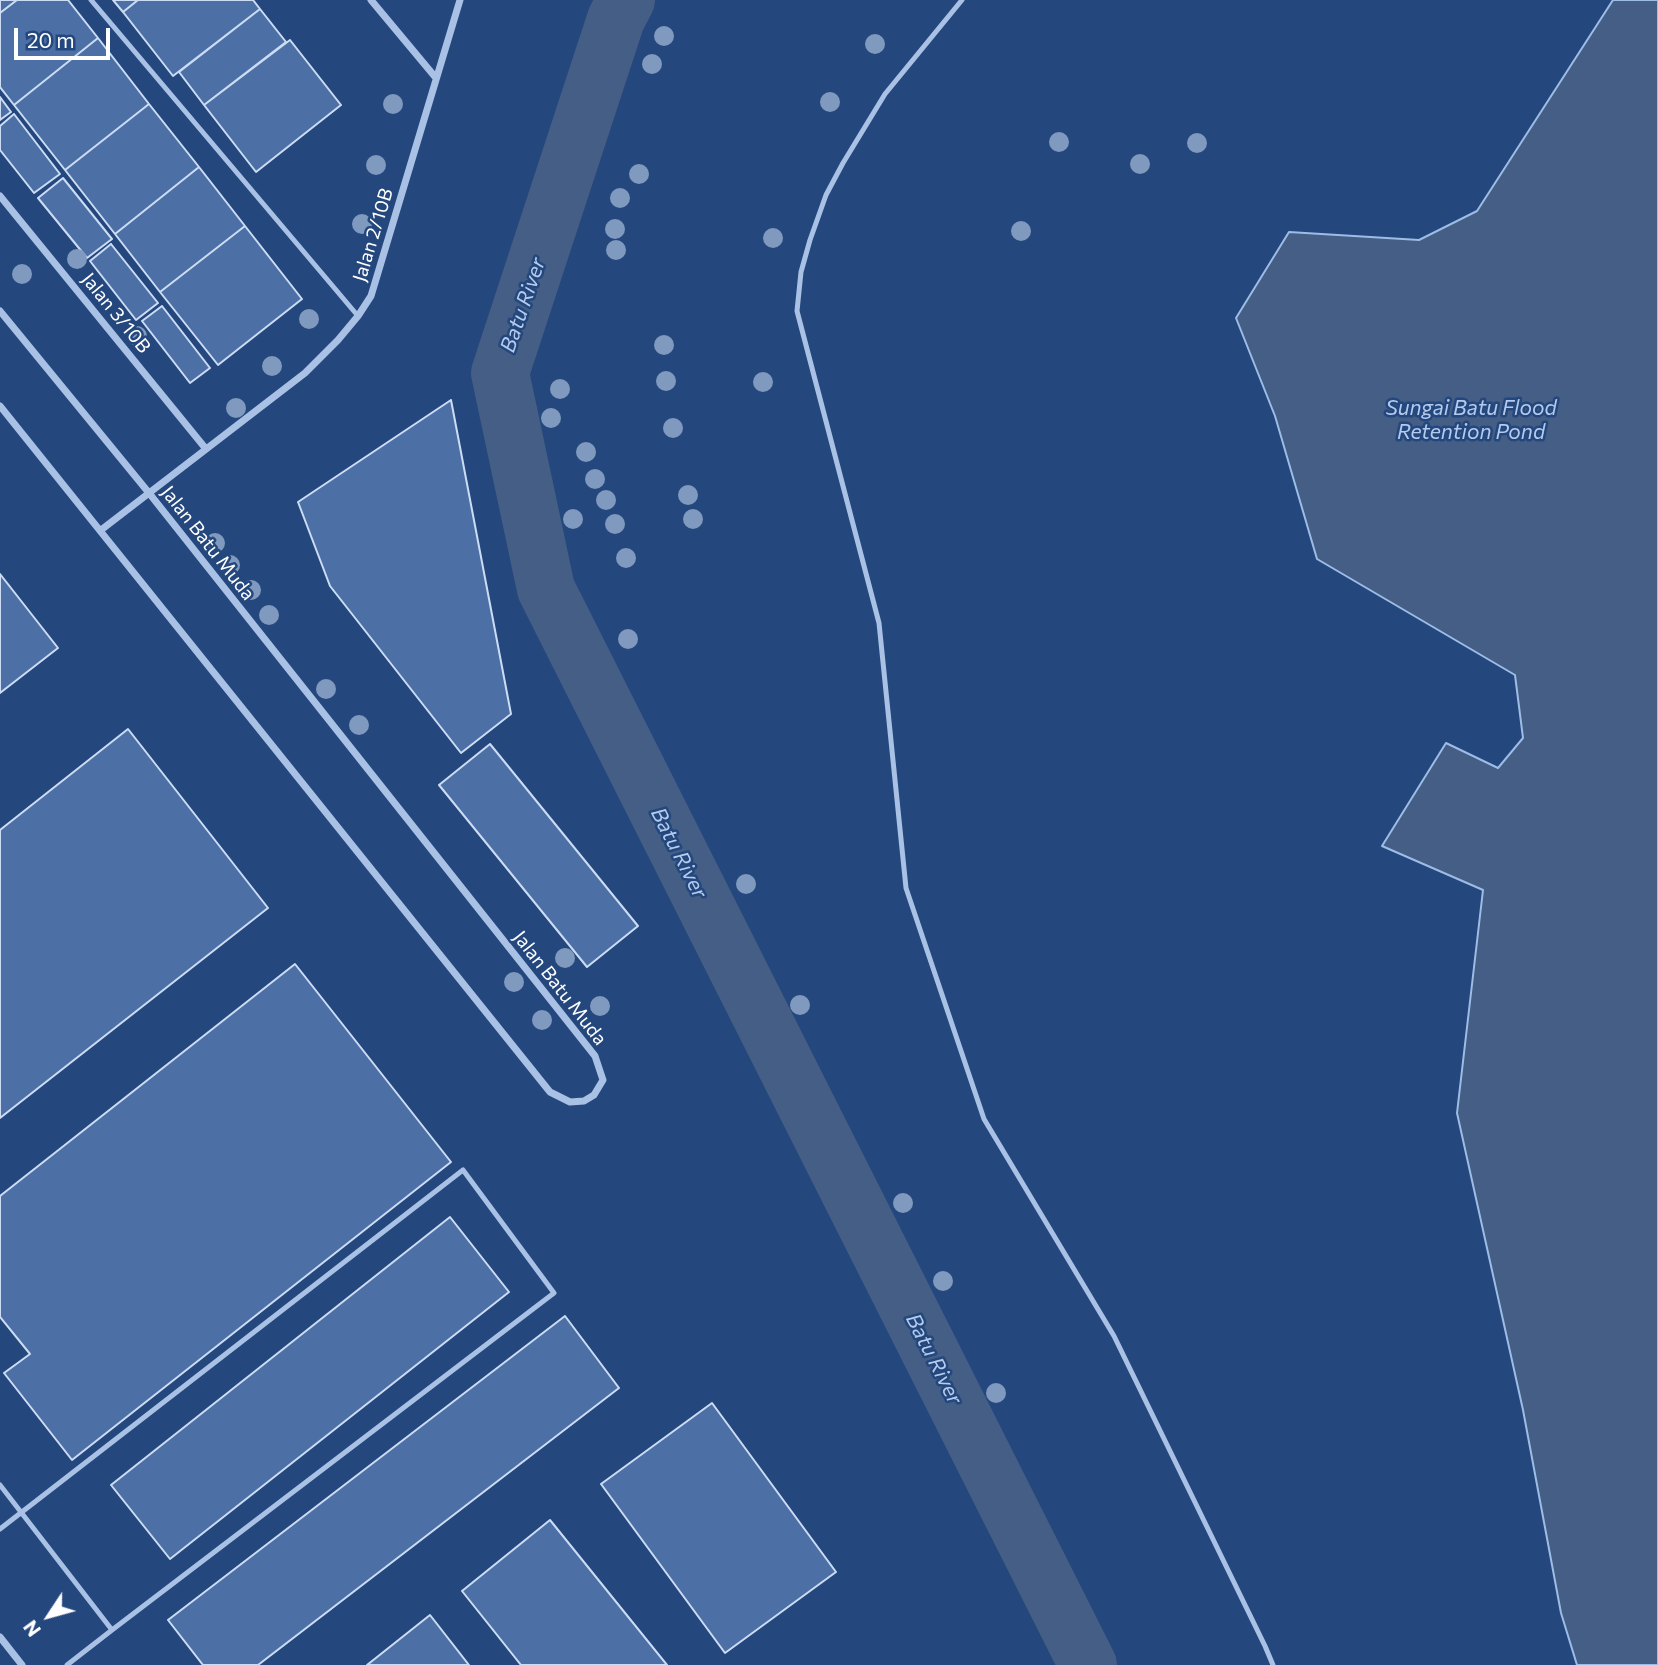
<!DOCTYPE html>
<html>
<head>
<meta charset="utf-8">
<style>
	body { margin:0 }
	#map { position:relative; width:1658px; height:1665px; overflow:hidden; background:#24477d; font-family:Commissioner,sans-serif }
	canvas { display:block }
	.north { position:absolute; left:14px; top:1581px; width:70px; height:70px; -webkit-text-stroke:5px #24477d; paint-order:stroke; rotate:234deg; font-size:19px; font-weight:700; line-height:28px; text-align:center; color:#fff }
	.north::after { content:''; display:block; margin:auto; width:24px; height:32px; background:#fff; clip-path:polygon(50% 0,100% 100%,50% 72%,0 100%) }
	.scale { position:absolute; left:14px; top:28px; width:96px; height:32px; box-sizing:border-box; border:4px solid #fff; border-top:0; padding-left:9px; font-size:21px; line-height:24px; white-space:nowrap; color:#fff; -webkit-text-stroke:5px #24477d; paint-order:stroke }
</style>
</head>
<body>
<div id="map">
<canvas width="1658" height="1665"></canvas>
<div class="north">N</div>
<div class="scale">20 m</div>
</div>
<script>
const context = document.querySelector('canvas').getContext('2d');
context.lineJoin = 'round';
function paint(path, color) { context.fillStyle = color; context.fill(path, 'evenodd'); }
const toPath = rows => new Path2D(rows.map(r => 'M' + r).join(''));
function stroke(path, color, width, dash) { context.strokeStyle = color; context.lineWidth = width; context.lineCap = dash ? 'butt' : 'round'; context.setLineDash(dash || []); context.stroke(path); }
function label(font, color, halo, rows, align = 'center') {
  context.font = font + ' Commissioner,sans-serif'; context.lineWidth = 5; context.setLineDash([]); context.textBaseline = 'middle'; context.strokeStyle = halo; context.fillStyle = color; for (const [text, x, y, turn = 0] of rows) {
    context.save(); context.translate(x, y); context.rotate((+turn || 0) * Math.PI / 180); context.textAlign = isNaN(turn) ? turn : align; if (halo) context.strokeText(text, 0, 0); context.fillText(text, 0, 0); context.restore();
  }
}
const water = toPath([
	[1613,0,1658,0,1658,1665,1577,1665,1561,1613,1523,1410,1457,1113,1483,890,1382,846,1446,743,1498,768,1523,738,1515,675,1317,559,1275,416,1236,318,1289,232,1419,240,1477,211,1613,0]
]);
const river = toPath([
	[626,0,616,19,500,373,546,589,1088,1665]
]);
const building = toPath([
	[0,0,17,0,0,13,0,0],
	[17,0,68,0,98,38,14,105,0,87,0,13,17,0],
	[113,0,138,0,123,12,113,0],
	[138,0,253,0,260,9,173,76,123,12,138,0],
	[260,9,286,42,204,105,179,72,260,9],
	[98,38,149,104,65,170,14,105,98,38],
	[290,40,341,105,256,172,204,105,290,40],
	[0,97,11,112,0,120,0,97],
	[149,104,199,167,115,234,65,170,149,104],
	[14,114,60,174,34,193,0,150,0,126,14,114],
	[199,167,245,226,160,292,115,234,199,167],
	[63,178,112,239,87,258,38,198,63,178],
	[245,226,302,299,218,365,160,292,245,226],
	[111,244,158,303,136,320,90,261,111,244],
	[162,306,210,368,190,383,142,321,162,306],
	[451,400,511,714,461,753,330,586,298,502,451,400],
	[0,574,58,648,0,693,0,574],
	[128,729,268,908,0,1118,0,830,128,729],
	[490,744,638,926,587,967,439,785,490,744],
	[295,964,451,1162,72,1460,4,1373,30,1354,0,1317,0,1196,295,964],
	[450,1217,509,1292,170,1559,111,1485,450,1217],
	[565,1316,619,1388,258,1665,203,1665,168,1620,565,1316],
	[712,1403,836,1572,725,1653,601,1484,712,1403],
	[550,1520,667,1665,521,1665,462,1591,550,1520],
	[430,1615,469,1665,367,1665,430,1615]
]);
const lane = toPath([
	[91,0,358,316],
	[962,0,885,94,843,163,826,195,810,240,801,272,797,311,879,623,906,888,984,1119,1114,1336,1265,1646,1273,1665],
	[0,1485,112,1630,67,1665],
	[0,1529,463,1170,554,1293,112,1630]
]);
const street = toPath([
	[371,0,436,78],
	[0,196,206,449],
	[0,311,149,493,595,1056,603,1080,594,1095,584,1101,570,1102,550,1092,0,406],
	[101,530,305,373,338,340,358,316,371,296,460,0],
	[0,1637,22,1665]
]);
const trees = [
	[664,36],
	[875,44],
	[652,64],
	[830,102],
	[393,104],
	[1059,142],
	[1197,143],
	[1140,164],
	[376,165],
	[639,174],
	[620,198],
	[362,224],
	[615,229],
	[1021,231],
	[773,238],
	[616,250],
	[77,259],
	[22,274],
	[309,319],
	[137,336],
	[664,345],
	[272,366],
	[666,381],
	[763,382],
	[560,389],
	[236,408],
	[551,418],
	[673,428],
	[586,452],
	[595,479],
	[688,495],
	[606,500],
	[573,519],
	[693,519],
	[615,524],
	[215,543],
	[626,558],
	[230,565],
	[251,590],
	[269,615],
	[628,639],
	[326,689],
	[359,725],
	[746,884],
	[565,958],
	[514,982],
	[800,1005],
	[600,1006],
	[542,1020],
	[903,1203],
	[943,1281],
	[996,1393]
];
const streetNames = [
	["Jalan 2/10B",373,235,-73],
	["Jalan 3/10B",116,313,51],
	["Jalan Batu Muda",208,543,52],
	["Jalan Batu Muda",560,988,52]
];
const waterNames = [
	["Batu River",523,305,-71],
	["Sungai Batu Flood",1471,408],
	["Retention Pond",1471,432],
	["Batu River",679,853,63],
	["Batu River",934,1359,63]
];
paint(water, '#445e85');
stroke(water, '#9dbce6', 2);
stroke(river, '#445e85', 58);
paint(building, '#4c70a6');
stroke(building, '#ccdcf4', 2);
stroke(lane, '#a9c1e5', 5);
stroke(street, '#a9c1e5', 7);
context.fillStyle = '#8099be';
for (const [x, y] of trees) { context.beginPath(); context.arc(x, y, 10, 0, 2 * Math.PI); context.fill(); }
label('19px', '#fff', '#24477d', streetNames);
label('italic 21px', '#b4cbed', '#24477d', waterNames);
</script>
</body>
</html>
